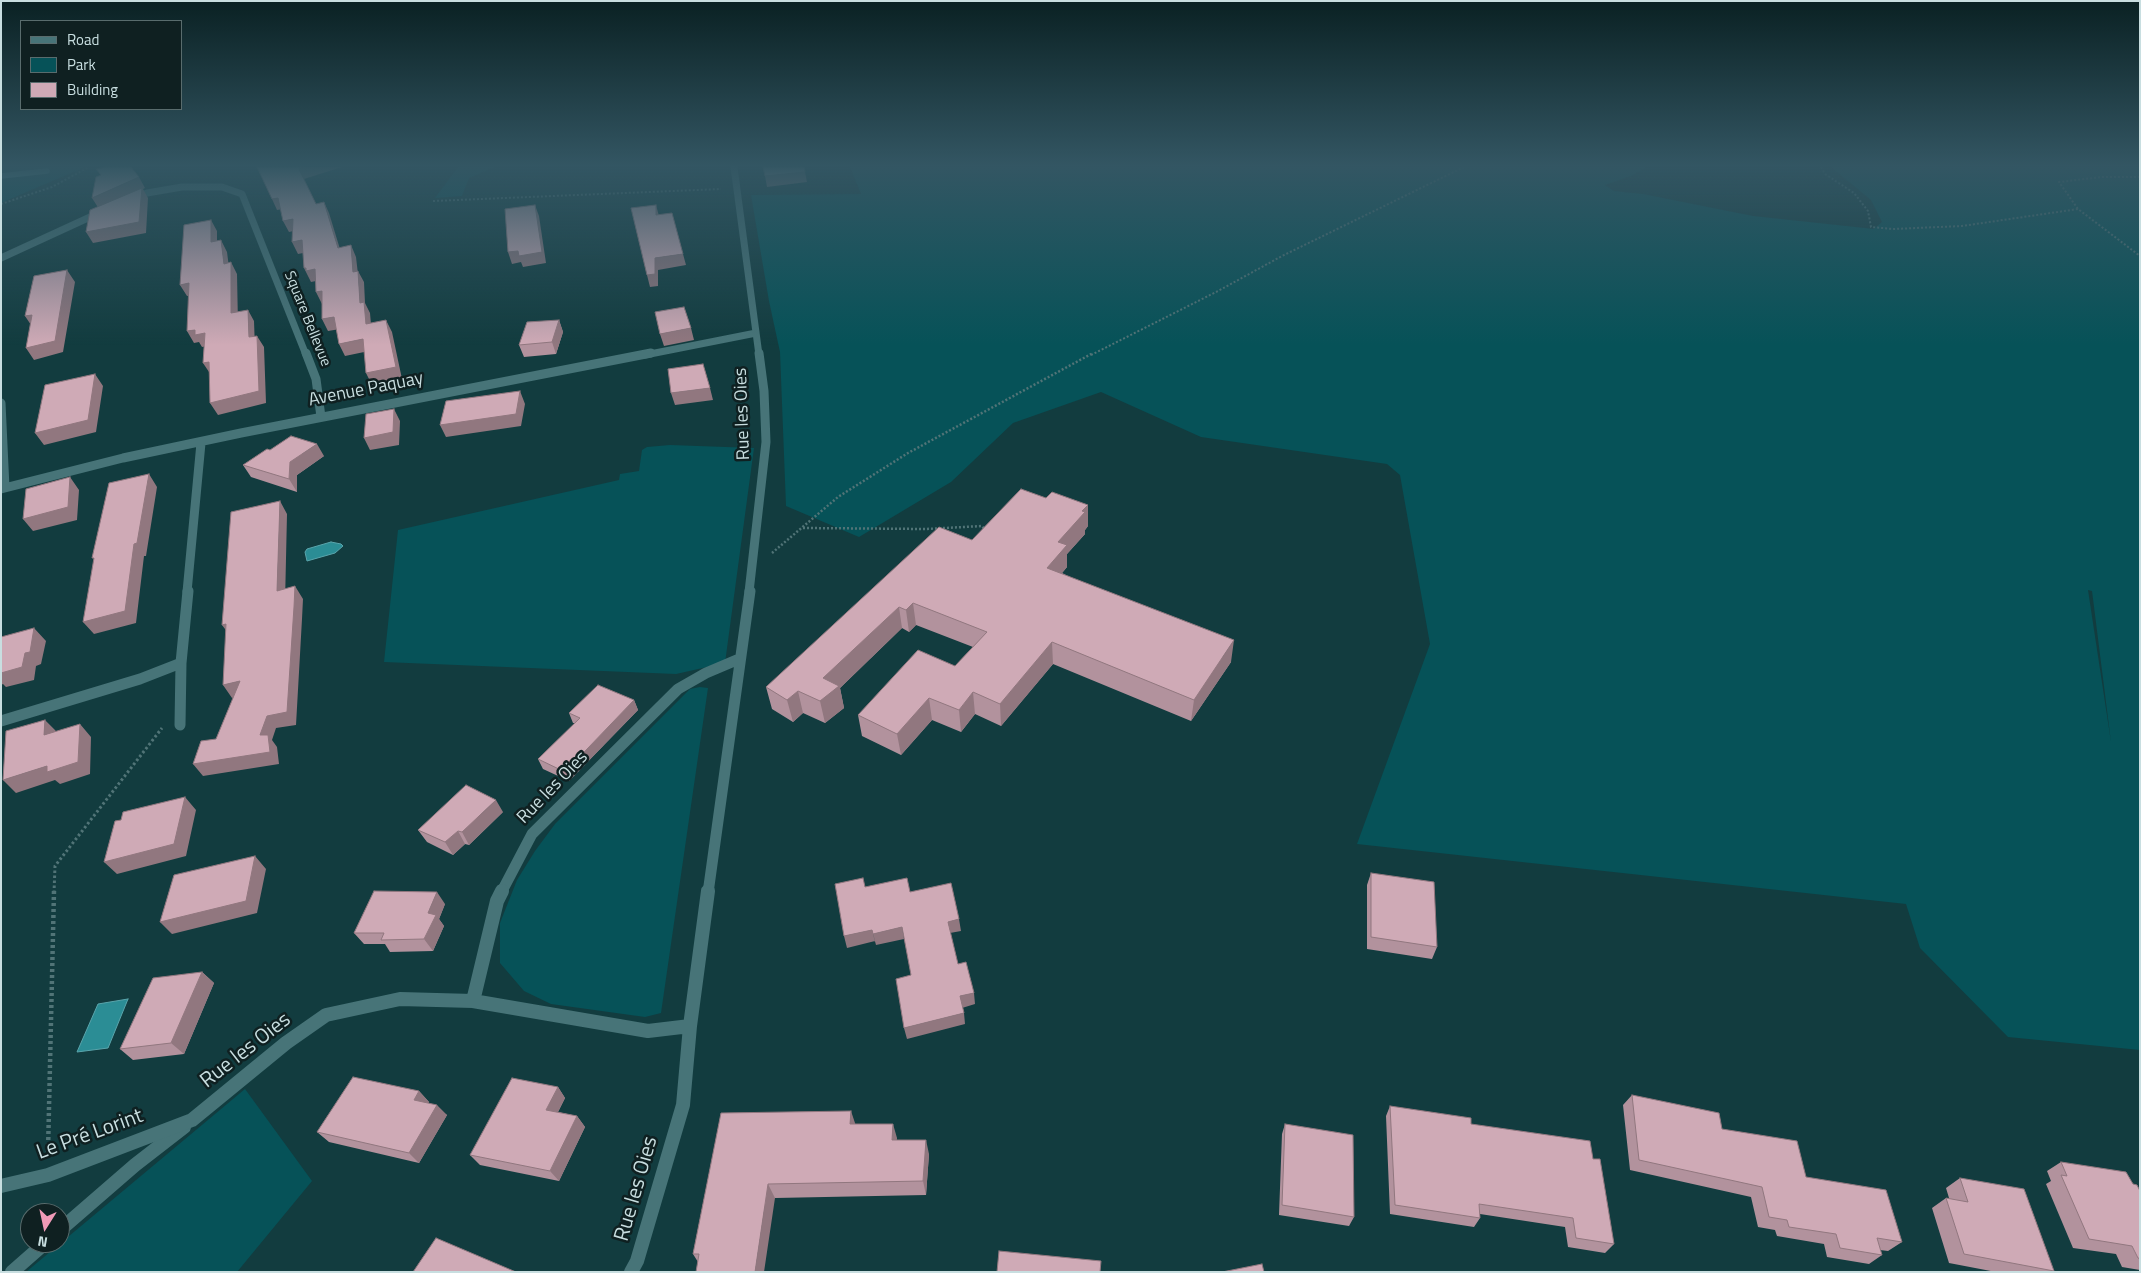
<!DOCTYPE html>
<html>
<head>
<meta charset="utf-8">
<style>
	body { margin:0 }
	#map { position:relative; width:2141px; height:1273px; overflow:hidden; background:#123c3f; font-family:"Titillium Web",sans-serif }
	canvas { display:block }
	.frame { position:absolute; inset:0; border:2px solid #c8dee0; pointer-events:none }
	.legend { position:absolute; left:20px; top:20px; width:162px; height:90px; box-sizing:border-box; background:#0f2021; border:1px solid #596c6d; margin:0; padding:6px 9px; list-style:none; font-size:15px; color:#c8dee0 }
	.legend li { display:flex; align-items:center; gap:10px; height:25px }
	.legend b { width:25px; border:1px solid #596c6d }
	.north { position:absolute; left:20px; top:1203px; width:50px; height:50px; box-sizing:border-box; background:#0f2021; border:1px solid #596c6d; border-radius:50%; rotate:190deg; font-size:14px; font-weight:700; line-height:20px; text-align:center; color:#c8dee0 }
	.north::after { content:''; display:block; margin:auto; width:18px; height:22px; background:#f09ab7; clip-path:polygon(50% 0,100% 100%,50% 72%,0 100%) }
</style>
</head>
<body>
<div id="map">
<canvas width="2141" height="1273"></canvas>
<div class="frame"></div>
<ul class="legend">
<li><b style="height:6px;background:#477478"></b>Road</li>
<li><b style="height:14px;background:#065258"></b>Park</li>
<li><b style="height:14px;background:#cfaab6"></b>Building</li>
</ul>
<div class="north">N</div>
</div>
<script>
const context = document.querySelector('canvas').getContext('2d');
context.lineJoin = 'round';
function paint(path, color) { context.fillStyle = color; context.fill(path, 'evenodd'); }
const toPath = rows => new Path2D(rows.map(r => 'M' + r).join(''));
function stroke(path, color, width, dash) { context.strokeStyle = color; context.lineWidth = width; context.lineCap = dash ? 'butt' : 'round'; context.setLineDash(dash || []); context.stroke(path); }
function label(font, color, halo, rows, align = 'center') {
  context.font = font + ' "Titillium Web",sans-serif'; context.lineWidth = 5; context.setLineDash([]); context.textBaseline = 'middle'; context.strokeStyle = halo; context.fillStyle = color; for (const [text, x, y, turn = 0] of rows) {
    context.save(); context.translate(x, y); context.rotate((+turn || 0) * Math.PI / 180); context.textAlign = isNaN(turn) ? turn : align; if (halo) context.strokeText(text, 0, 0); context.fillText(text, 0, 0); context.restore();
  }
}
const green = toPath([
	[1,167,85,167,1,203],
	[458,167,495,167,469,178,462,196,435,198],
	[850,167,1646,167,1631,176,1605,185,1614,191,1643,194,1753,216,1874,229,1882,222,1871,200,1831,167,2140,167,2140,1050,2008,1037,1920,948,1906,904,1357,844,1430,644,1400,475,1387,464,1201,437,1101,392,1013,423,951,482,859,537,786,506,780,352,769,301,751,195,861,194],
	[2088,590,2092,591,2111,742],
	[670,445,754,448,725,663,676,674,384,662,398,530,619,480,620,474,639,471,642,450,647,447],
	[700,687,708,688,661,1013,645,1017,551,1004,524,991,500,963,500,923,517,880,535,851,555,824,690,689],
	[245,1089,312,1181,237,1272,26,1272]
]);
const water = toPath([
	[331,542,341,544,343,546,335,553,307,561,305,552,307,549,331,542],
	[128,999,108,1048,77,1052,98,1004,128,999]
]);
const stream = toPath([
	[1,176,47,171]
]);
const pathFar3 = toPath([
	[1821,167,1825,174,1854,193,1868,211,1871,227,1893,229,1962,226,2078,209],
	[2140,177,2102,177,2059,182,2078,209,2140,256],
	[433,201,721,189],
	[1,204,52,187,89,167],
	[1091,355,1218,291,1282,256,1464,167]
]);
const pathFar2 = toPath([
	[803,528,926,529,982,526,985,530],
	[772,553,838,497,908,453,1093,353]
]);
const pathFar1 = toPath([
	[54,893,55,866,162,728]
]);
const path = toPath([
	[48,1152,54,891]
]);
const lane = toPath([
	[60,1230,135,1165,184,1127],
	[12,1272,45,1243]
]);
const streetFar3 = toPath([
	[734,167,759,355],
	[133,198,147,193,182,187,222,187,242,194,306,355],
	[1,258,101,212],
	[645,355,756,333]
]);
const streetFar2 = toPath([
	[306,353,316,379,321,417],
	[1,403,5,488],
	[1,489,123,458,241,433,651,353],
	[187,592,201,443],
	[749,592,766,442,764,391,759,353]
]);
const streetFar1 = toPath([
	[1,721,140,679,181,663],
	[180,725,181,663,188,591],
	[501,893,532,834,678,689,706,673,739,659],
	[708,893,750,591]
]);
const street = toPath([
	[473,1001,497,901,502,891],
	[1,1186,48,1175,192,1120,286,1043,326,1015,400,999,473,1001,648,1031,690,1026],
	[631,1272,637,1261,683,1105,690,1026,708,891]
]);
const wall = toPath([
	[559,320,563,332,556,354,524,357,519,345],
	[270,450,324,456,297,475,297,492,251,477,243,465],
	[1088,526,1085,530,1085,534,1067,554,1067,567,1062,573,1231,662,1191,721,1053,664,1001,726,975,714,961,732,932,720,901,755,862,736,858,715,955,666,973,647,916,625,909,632,902,628,840,688,844,708,825,723,803,713,793,722,772,709,766,687,972,540],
	[634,700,638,710,569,781,543,769,538,759,575,723,573,723,569,713],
	[503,812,469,845,465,844,453,855,427,842,418,830],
	[1371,873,1437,947,1432,959,1367,949,1367,885],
	[445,904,439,919,444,926,433,951,390,952,385,944,364,944,354,933],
	[202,972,214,983,184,1054,133,1060,120,1049],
	[558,1087,565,1098,558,1112,577,1116,585,1127,559,1181,480,1165,470,1155],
	[419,1091,429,1102,428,1103,447,1115,419,1163,329,1142,317,1132],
	[1632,1095,1722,1129,1806,1177,1902,1242,1888,1251,1880,1250,1882,1255,1869,1264,1827,1257,1824,1244,1777,1236,1775,1230,1758,1227,1751,1197,1630,1170,1623,1105],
	[1390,1106,1471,1124,1593,1159,1614,1244,1605,1253,1568,1247,1565,1227,1480,1214,1480,1218,1474,1227,1390,1214,1386,1116],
	[721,1113,856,1124,897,1138,896,1140,929,1154,926,1195,775,1198,698,1262,693,1254],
	[1285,1124,1354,1217,1349,1226,1279,1215,1282,1134],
	[2061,1162,2133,1184,2140,1191,2140,1270,2122,1267,2116,1254,2073,1248,2046,1184,2051,1181,2047,1171],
	[1960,1178,2054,1271,2052,1272,1996,1272,1949,1263,1932,1208,1946,1198,1949,1198,1946,1188]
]);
const shadedWall = toPath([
	[304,167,342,167,304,179,299,169],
	[805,172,807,182,767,187,765,176],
	[139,177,145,188,143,189,148,198,146,233,93,243,86,232,99,209,92,198],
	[278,198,283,209,277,210,272,199],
	[324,202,329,213,343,259,338,248],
	[535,205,539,216,546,263,523,267,521,262,512,264,508,252],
	[656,205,659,216,656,215],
	[293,219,298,230,289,232,283,221],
	[211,220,217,231,217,254,211,242],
	[221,240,227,252,230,275,224,264],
	[302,240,308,252,298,254,292,242],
	[351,245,356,257,359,283,353,272],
	[683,254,686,265,658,270,658,286,650,287,647,275,655,258],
	[231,262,237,274,238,325,231,313],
	[304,268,306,268,315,269,321,280,311,282],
	[67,270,75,282,63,352,34,360,26,348],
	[358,271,364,282,365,303,370,313,372,336,366,324,360,303],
	[189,283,196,295,187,296,180,285],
	[322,291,328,303,322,304,316,292],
	[248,310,254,321,255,349,249,337],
	[32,315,33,328,25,316],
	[334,317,340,329,328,331,322,319],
	[386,320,392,332,402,379,372,385,366,373],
	[559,320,563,332,556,354,552,342],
	[691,328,694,340,664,346,660,334],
	[195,330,205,333,212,345,202,347,199,342,194,343,187,331],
	[257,336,264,347,266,403,218,415,210,403],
	[363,339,369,351,345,356,339,344],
	[209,362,211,375,203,363],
	[95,374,103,386,96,432,44,445,35,433],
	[710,388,713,400,675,405,671,393],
	[520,391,525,404,521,426,446,437,440,425],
	[394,409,400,421,399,445,370,450,364,438],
	[317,444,324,456,297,475,297,492,289,479,290,462],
	[149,474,157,487,146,556,144,556,136,623,94,634,83,622,134,544],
	[70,477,79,490,77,520,33,531,23,519],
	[280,501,287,514,285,603,277,591],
	[1088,505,1088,526,1085,530,1085,534,1067,554,1067,567,1048,590,1047,568,1058,542,1082,511],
	[295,586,303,599,302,619,296,725,276,728,272,740,277,747,279,764,203,776,193,764,260,735],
	[913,603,916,625,909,632,906,610],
	[899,607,902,628,840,688,844,708,825,723,820,701,823,678],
	[226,624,231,637,222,625],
	[34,628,46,641,41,664,36,666,34,680,6,687,3,684,1,685,1,673],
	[1234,640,1231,662,1191,721,1194,700],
	[1052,642,1053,664,1001,726,1000,704],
	[240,681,250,693,232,698,223,685],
	[798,691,803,713,793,722,787,700],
	[973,692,975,714,961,732,959,710],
	[929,698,932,720,901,755,897,734],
	[634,700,638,710,569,781,565,772],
	[45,720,57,732,44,735],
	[80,724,91,737,90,774,60,784,55,780,16,793,3,780,47,766],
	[185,797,196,810,186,856,117,874,104,862],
	[496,800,503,812,469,845,462,832],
	[458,831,465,844,453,855,445,842],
	[255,856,266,869,257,913,172,934,160,922],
	[437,892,445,904,439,919,444,926,433,951,424,939,428,913],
	[959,919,961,931,950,933,948,922],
	[902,927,904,939,876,945,873,934],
	[872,930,875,941,847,948,844,936],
	[202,972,214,983,184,1054,171,1043],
	[974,993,975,1004,962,1008,960,996],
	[964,1013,965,1024,907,1039,904,1028],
	[558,1087,565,1098,554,1120,546,1110],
	[419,1091,429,1102,424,1110,414,1100],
	[437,1105,447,1115,419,1163,409,1153],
	[851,1111,856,1126,850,1124],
	[577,1116,585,1127,559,1181,550,1171],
	[893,1124,897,1138,895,1155,892,1140],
	[926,1140,929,1154,926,1195,923,1181],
	[768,1184,775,1198,764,1272,755,1272]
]);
const building = toPath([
	[106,167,131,167,139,177,92,198,96,177,101,175,96,169,106,167],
	[257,167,304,167,299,169,316,204,324,202,338,248,351,245,353,272,358,271,360,303,364,302,366,324,386,320,396,367,366,373,363,339,339,344,334,317,322,319,322,291,316,292,315,269,306,271,306,268,304,268,302,240,292,242,293,219,283,221,278,198,272,199,257,167],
	[763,167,804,167,805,172,765,176,763,167],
	[142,188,139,222,86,232,90,210,142,188],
	[535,205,542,252,519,256,518,251,508,252,505,209,535,205],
	[656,205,656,215,672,213,683,254,655,258,655,274,647,275,631,208,656,205],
	[211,220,211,242,221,240,224,264,231,262,231,313,248,310,249,337,257,336,259,391,210,403,209,362,203,363,205,333,195,335,195,330,187,331,189,283,180,285,184,225,211,220],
	[67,270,55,341,26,348,32,315,25,316,34,276,67,270],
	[684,307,691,328,660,334,655,312,684,307],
	[559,320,552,342,519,345,527,322,559,320],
	[703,364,710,388,671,393,668,369,703,364],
	[95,374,88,420,35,433,45,385,95,374],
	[520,391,516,414,440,425,446,401,520,391],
	[394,409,393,432,364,438,366,414,394,409],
	[291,436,317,444,290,462,289,479,243,465,267,449,270,450,291,436],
	[149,474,137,543,134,544,125,611,83,622,94,558,92,558,109,483,149,474],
	[70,477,68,507,23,519,26,489,70,477],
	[1021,489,1046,498,1052,492,1088,505,1082,511,1085,512,1058,542,1067,545,1047,568,1234,640,1194,700,1052,642,1000,704,973,692,959,710,929,698,897,734,858,715,918,650,955,666,987,632,913,603,906,610,899,607,823,678,839,686,820,701,798,691,787,700,766,687,939,527,972,540,1021,489],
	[280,501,277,591,295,586,294,607,287,712,267,716,260,735,268,735,270,752,193,764,201,741,216,739,240,681,223,685,226,624,222,625,231,512,280,501],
	[34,628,30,652,25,653,22,667,1,673,1,637,34,628],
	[598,685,634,700,565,772,538,759,580,718,569,713,598,685],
	[45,720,44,735,80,724,78,762,47,772,47,766,3,780,6,731,45,720],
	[466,785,496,800,462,832,458,831,445,842,418,830,466,785],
	[185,797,174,844,104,862,115,821,121,820,123,812,185,797],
	[255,856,246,901,160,922,174,875,255,856],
	[1371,873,1434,882,1437,947,1371,937,1371,873],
	[863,878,865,887,907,878,910,892,951,883,959,919,948,922,958,964,966,962,974,993,960,996,964,1013,904,1028,896,979,911,975,902,927,873,934,872,930,844,936,835,884,863,878],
	[374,891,437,892,428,913,436,915,424,939,381,940,384,933,354,933,374,891],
	[202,972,171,1043,120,1049,153,978,202,972],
	[353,1077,419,1091,414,1100,437,1105,409,1153,317,1132,353,1077],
	[512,1078,558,1087,546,1110,577,1116,550,1171,470,1155,512,1078],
	[1632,1095,1719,1113,1722,1129,1797,1141,1806,1177,1886,1190,1902,1242,1877,1238,1882,1255,1840,1248,1836,1234,1789,1227,1787,1220,1769,1217,1762,1187,1639,1160,1632,1095],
	[1390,1106,1471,1118,1471,1124,1590,1141,1593,1159,1600,1159,1614,1244,1576,1238,1573,1218,1479,1204,1480,1218,1395,1205,1390,1106],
	[851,1111,850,1124,893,1124,892,1140,926,1140,923,1181,768,1184,755,1272,696,1272,699,1254,693,1254,721,1113,851,1111],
	[1285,1124,1353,1135,1354,1217,1282,1205,1285,1124],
	[2061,1162,2126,1172,2133,1184,2137,1185,2140,1191,2140,1259,2138,1258,2132,1246,2089,1239,2061,1175,2067,1176,2061,1162],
	[1960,1178,2024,1189,2054,1271,1964,1254,1946,1198,1968,1202,1960,1178],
	[436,1238,516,1272,413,1272,436,1238],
	[999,1251,1101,1261,1100,1272,997,1272,999,1251],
	[1262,1264,1264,1272,1222,1272,1262,1264]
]);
const farStreetnames = [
	["Square Bellevue",307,319,68]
];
const streetNames = [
	["Avenue Paquay",366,390,-11],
	["Rue les Oies",743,414,-92],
	["Rue les Oies",553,788,-46]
];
const nearStreetnames = [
	["Rue les Oies",246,1051,-38],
	["Le Pré Lorint",90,1135,-20],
	["Rue les Oies",637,1189,-74]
];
paint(green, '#065258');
paint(water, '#2b8d95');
stroke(water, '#5aa5ac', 1);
stroke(stream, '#5aa5ac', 5.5);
stroke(pathFar3, '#517477', 2, [2, 2]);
stroke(pathFar2, '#517477', 2.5, [2, 2]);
stroke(pathFar1, '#517477', 3, [2.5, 2.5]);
stroke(path, '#517477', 4.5, [3, 3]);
stroke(lane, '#477478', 14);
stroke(streetFar3, '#477478', 7);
stroke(streetFar2, '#477478', 9);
stroke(streetFar1, '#477478', 11);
stroke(street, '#477478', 14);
paint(wall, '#b2929d');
paint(shadedWall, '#91777f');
paint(building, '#cfaab6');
stroke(building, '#91777f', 1);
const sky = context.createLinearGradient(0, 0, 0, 345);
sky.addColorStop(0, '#0a2123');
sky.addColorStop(0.48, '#335663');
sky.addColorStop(1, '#33566300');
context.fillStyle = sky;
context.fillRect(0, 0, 2141, 345);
label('15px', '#c8dee0', '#0f2021', farStreetnames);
label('18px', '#c8dee0', '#0f2021', streetNames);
label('21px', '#c8dee0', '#0f2021', nearStreetnames);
</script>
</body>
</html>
